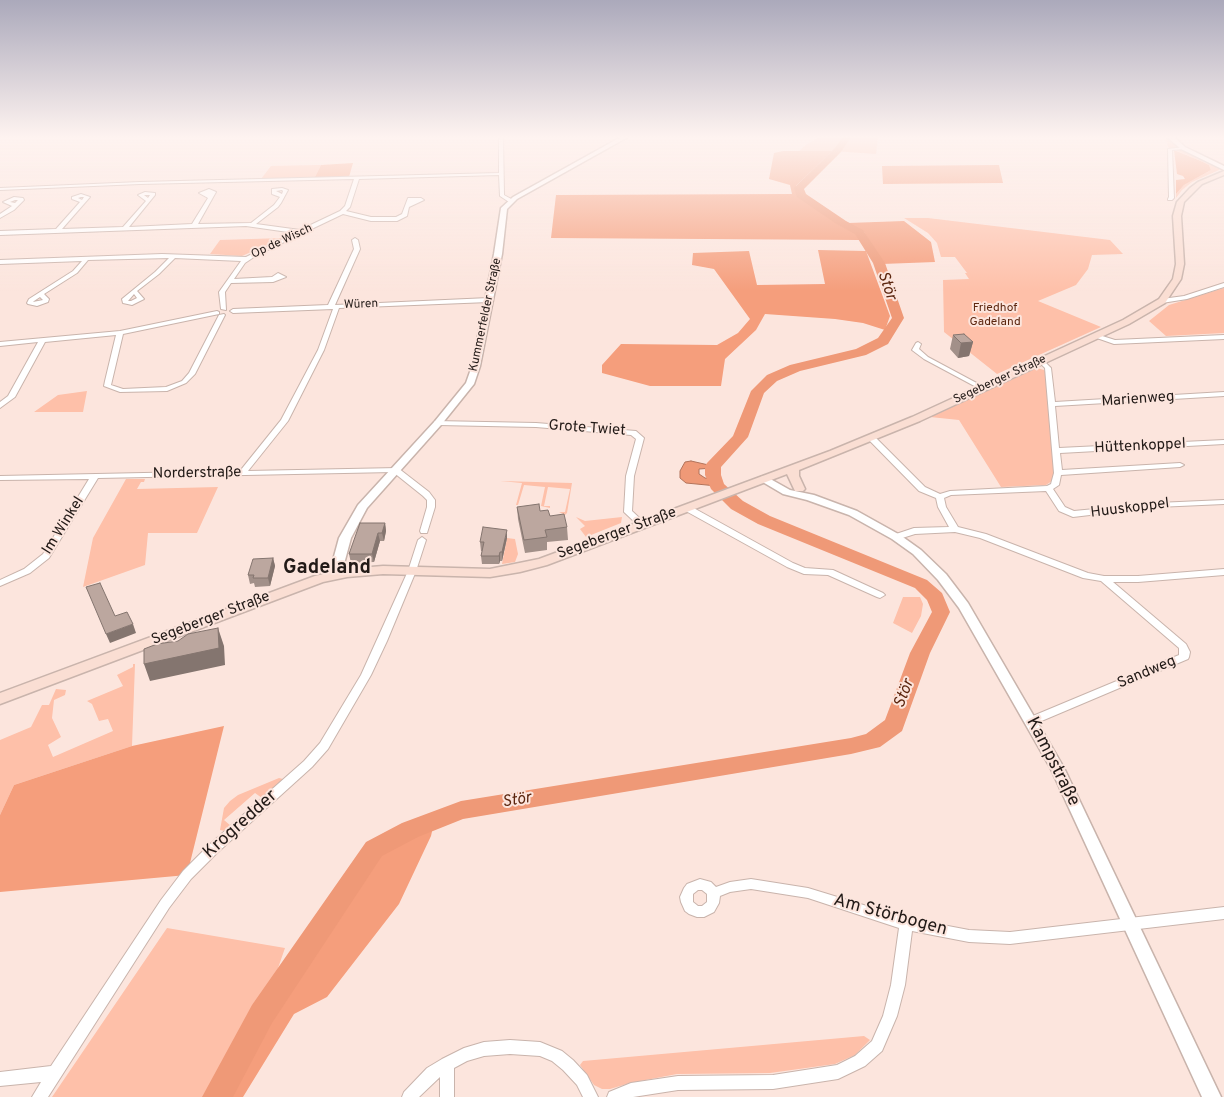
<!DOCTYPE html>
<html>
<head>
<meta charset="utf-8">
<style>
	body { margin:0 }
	canvas { display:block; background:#fce5dd }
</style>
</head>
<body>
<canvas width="1224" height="1097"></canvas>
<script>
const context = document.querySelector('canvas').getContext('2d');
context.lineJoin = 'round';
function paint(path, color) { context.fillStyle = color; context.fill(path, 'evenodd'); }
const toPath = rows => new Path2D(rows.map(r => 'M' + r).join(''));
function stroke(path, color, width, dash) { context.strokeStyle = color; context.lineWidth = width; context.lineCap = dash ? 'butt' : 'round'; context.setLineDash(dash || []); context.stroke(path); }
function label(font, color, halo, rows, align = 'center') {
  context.font = font + ' Overpass,sans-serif'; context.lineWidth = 4; context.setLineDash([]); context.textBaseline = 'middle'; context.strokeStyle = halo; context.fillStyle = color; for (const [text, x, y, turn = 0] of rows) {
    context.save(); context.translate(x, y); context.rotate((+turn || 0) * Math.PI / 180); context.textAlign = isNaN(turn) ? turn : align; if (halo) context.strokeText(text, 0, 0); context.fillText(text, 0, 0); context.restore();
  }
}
const green = toPath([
	[819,137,878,137,876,154,832,151,799,152,803,147],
	[1166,137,1185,151,1220,167,1219,170,1192,182,1182,190,1176,198,1176,194,1184,185,1211,170,1209,165,1203,162,1168,147],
	[321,165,315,177,261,179,271,166],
	[904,218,928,218,1110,240,1123,254,1092,255,1088,269,1076,285,1038,301,1101,327,997,374,944,332,943,280,969,279,965,273,967,273,955,257,941,257,937,243,928,233],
	[283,238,242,256,210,254,220,240],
	[1224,288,1224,333,1166,336,1149,321,1169,305],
	[1037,368,1044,370,1047,374,1055,471,1052,481,1046,485,1001,487,959,420,930,417],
	[87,391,83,412,34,412,58,395],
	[126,479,145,479,144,482,141,482,137,489,218,487,197,533,148,533,145,565,83,587,93,538],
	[500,481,572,483,567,513,565,515,559,512,565,512,570,489,548,487,544,506,550,506,550,508,541,506,545,487,524,485,518,505,516,505,522,483],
	[576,517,585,521,622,517,621,523,586,537,580,529,585,526],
	[507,538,515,539,518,554,515,562,502,564],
	[903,597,920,597,923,604,921,616,912,633,893,623],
	[133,664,135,664,132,746,14,785,0,815,0,740,31,727,42,705,49,705,56,689,66,690,65,695,54,700,52,718,61,737,48,745,53,757,113,731,108,719,99,721,92,704,87,701,123,686,117,675,133,667],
	[279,778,283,779,282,780,262,798,255,793,224,820,231,826,225,831,220,830,224,808,230,801,238,795],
	[167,928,285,948,262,1014,217,1097,52,1097],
	[864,1036,870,1040,855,1055,835,1064,770,1073,677,1074,630,1083,610,1089,602,1089,594,1085,580,1065,583,1061]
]);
const forest = toPath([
	[1174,150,1203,162,1209,165,1211,170,1184,185,1176,194,1176,180,1185,179,1183,176,1177,174],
	[783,151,832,151,796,186,798,194,839,225,857,234,861,240,551,238,556,195,792,194,790,185,769,179,774,153],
	[353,163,349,177,315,177,321,165],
	[999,165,1003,183,883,184,882,166],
	[904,221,931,242,935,262,882,264,864,232,848,223],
	[818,250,866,251,890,316,885,330,863,323,835,319,765,314,756,330,725,359,721,386,650,386,602,373,602,365,621,344,717,345,738,333,750,319,714,269,692,265,693,253,749,251,757,285,825,284],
	[224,726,187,875,0,892,0,815,14,785,132,746],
	[433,827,431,836,399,904,327,997,294,1014,243,1097,217,1097,262,1014,374,849,407,831]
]);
const water = toPath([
	[691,461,713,466,713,468,699,469,699,474,705,478,715,480,717,486,686,483,680,478,680,471,685,462,691,461]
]);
const river = toPath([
	[843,137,851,137,841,152,804,189,806,194,846,221,863,230,885,263,904,318,888,344,866,355,800,371,777,381,764,393,748,437,721,467,721,475,724,484,743,501,770,516,927,580,942,593,950,612,930,653,902,731,880,747,851,754,463,819,418,837,382,856,272,1023,233,1097,202,1097,252,1005,366,842,402,823,461,801,851,738,866,734,885,720,910,653,932,612,927,600,915,588,758,524,731,509,711,489,705,475,705,466,707,463,733,436,751,391,767,375,790,365,856,349,878,338,892,318,873,263,855,234,838,225,797,197,794,188,835,148,843,137]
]);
const minor = toPath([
	[499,137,503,137,504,195,513,200,513,202,509,202,500,196,499,175,359,179,350,207,346,211,371,217,396,217,402,214,408,198,421,198,424,200,409,207,407,216,397,221,371,221,343,214,257,255,245,263,234,279,272,277,278,273,286,277,273,282,231,283,225,292,226,310,221,309,219,292,241,261,175,258,159,274,137,291,144,299,132,305,123,303,122,299,155,272,169,258,88,260,77,273,44,294,49,299,48,302,37,306,28,304,27,303,29,299,73,271,82,261,0,264,0,260,162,254,246,257,295,233,246,226,0,235,0,231,56,229,80,202,72,199,72,197,81,194,90,197,62,229,123,227,146,201,138,195,145,192,155,193,155,195,129,227,192,224,208,198,199,193,209,189,216,192,198,224,251,223,274,205,280,197,272,194,272,189,282,188,288,190,281,203,278,207,256,224,300,230,340,211,345,206,354,179,140,184,0,190,0,188,140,182,499,173,499,137],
	[276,191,282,190,283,191,282,194,276,191],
	[144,195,150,195,148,198,144,195],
	[81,197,84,197,82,200,78,198,81,197],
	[134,294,137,298,131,301,128,301,134,294],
	[40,297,43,300,33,302,34,301,40,297],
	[1185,147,1185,149,1172,150,1174,198,1172,200,1168,200,1168,199,1169,197,1168,149,1185,147],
	[14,197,23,198,24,200,14,210,0,218,0,214,12,206,3,202,14,197],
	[15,200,18,200,15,203,10,202,15,200],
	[355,238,358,240,360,249,335,305,489,298,492,300,489,302,339,308,324,350,288,421,248,471,398,468,429,492,435,500,435,507,427,533,421,533,420,531,427,507,427,500,423,496,393,472,98,478,49,558,30,573,0,586,0,580,24,569,43,554,89,479,0,480,0,476,240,471,281,420,318,350,333,309,233,313,230,311,233,309,328,305,354,249,352,240,355,238],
	[1224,283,1224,287,1187,299,1162,303,1159,301,1162,299,1184,296,1224,283],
	[217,311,219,312,219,314,123,334,111,385,123,389,166,387,182,381,189,373,219,315,224,314,225,315,195,374,186,383,167,391,120,392,104,386,105,381,116,335,45,342,15,397,0,408,0,402,8,396,38,342,0,346,0,342,120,331,217,311],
	[1096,334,1115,340,1224,335,1224,339,1114,344,1094,337,1094,335,1096,334],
	[918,342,921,344,919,349,928,357,984,387,984,389,980,389,924,359,912,350,916,343,918,342],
	[1041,359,1043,360,1051,368,1055,402,1224,392,1224,396,1055,406,1059,448,1224,440,1224,444,1060,453,1062,470,1180,463,1184,465,1180,467,1061,475,1059,485,1053,489,1065,507,1074,511,1157,503,1224,500,1224,504,1157,507,1073,517,1059,511,1046,491,951,495,944,498,946,507,958,527,986,534,1088,573,1104,576,1138,576,1224,569,1224,575,1138,582,1113,582,1186,644,1190,652,1189,657,1188,659,1032,725,1028,724,1027,721,1028,718,1179,655,1179,648,1101,581,1083,578,980,538,955,532,915,534,896,540,893,539,892,537,893,535,914,528,949,527,938,507,936,498,919,491,867,438,868,436,874,436,925,487,940,494,950,491,1047,486,1051,484,1054,473,1045,368,1038,361,1041,359],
	[435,421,536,423,636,431,644,438,634,476,632,511,647,525,646,527,640,527,624,512,626,476,636,439,631,435,536,427,438,425,434,423,435,421],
	[684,506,690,506,793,563,805,568,833,570,883,593,885,595,880,598,877,597,828,575,804,574,787,567,684,510,683,508,684,506],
	[422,537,426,540,416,571,387,641,371,675,328,749,312,767,217,853,191,879,169,908,48,1097,32,1097,41,1082,0,1086,0,1072,51,1066,161,900,183,871,209,845,304,761,320,743,361,675,408,571,418,540,422,537],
	[700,879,711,882,716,887,730,882,751,879,808,888,906,918,969,930,1010,932,1224,907,1224,919,1010,944,969,942,912,931,905,985,897,1016,882,1051,865,1066,838,1079,773,1089,678,1090,633,1097,607,1097,609,1092,631,1083,678,1076,773,1075,837,1065,855,1056,872,1041,883,1016,891,985,899,928,808,898,751,889,730,892,720,896,719,903,714,912,704,917,697,917,689,914,685,911,681,902,680,897,684,888,687,884,700,879],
	[698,890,702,890,707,894,707,902,702,906,698,906,693,902,693,894,698,890],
	[510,1040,540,1042,562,1051,573,1060,587,1075,598,1097,583,1097,577,1085,563,1070,552,1061,540,1056,510,1054,484,1056,467,1061,454,1068,454,1097,440,1097,440,1077,419,1097,402,1097,404,1092,427,1068,442,1059,464,1048,484,1042,510,1040]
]);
const tertiary = toPath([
	[621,137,628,137,517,199,507,209,502,254,480,366,474,384,441,425,367,508,351,538,341,575,339,578,331,578,329,575,339,538,358,505,435,421,466,383,472,366,494,254,501,208,513,197,621,137],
	[1167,137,1174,137,1185,147,1224,166,1224,170,1181,149,1167,137],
	[765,476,790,490,814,495,857,511,900,535,921,550,946,574,968,603,1064,768,1221,1097,1202,1097,1051,769,959,608,938,580,913,554,892,539,849,515,807,500,783,494,761,481,760,479,761,477,765,476]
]);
const secondary = toPath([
	[1224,171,1224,175,1202,184,1184,202,1181,216,1184,264,1181,279,1165,303,1129,324,920,421,799,470,799,476,805,489,803,491,795,491,787,474,547,565,520,572,490,577,383,574,347,577,323,582,0,704,0,693,315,576,347,569,383,566,490,569,539,559,830,451,912,417,1123,320,1159,299,1173,279,1176,264,1173,216,1177,202,1190,188,1198,182,1224,171]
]);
const wall = toPath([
	[953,335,973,342,969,356,958,358,950,349],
	[517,507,550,516,567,527,568,540,547,542,547,550,525,553,518,519],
	[385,523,386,531,384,541,380,541,374,562,351,563,349,554],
	[507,538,502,561,500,561,499,564,482,564,481,556,482,551,481,551,480,542],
	[273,558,275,566,270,586,255,587,254,583,250,584,248,575]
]);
const shadedWall = toPath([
	[973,342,969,356,958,358,961,343],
	[385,523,386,531,384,541,382,533],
	[507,530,507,538,502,561,502,552],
	[378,533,380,541,374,562,372,554],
	[500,552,500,561,499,564,499,556],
	[273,558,275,566,270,586,268,578],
	[133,624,136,633,110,643,106,634],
	[218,628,224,646,225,665,150,681,144,664]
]);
const building = toPath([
	[964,334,973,342,961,343,953,335,964,334],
	[539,504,540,511,548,510,550,516,564,514,567,527,545,530,547,537,524,540,517,507,539,504],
	[360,523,385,523,382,533,378,533,372,554,349,554,360,523],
	[483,527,507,530,502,552,500,552,499,556,481,556,484,542,480,542,483,527],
	[273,558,268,578,253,578,254,575,248,575,253,559,273,558],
	[100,583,115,616,127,612,133,624,106,634,86,587,100,583],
	[218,628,219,648,144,664,144,649,157,644,178,641,188,634,218,628]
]);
const farStreetnames = [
	["Op de Wisch",282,242,-25],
	["Würen",361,305,-2],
	["Kummerfelder Straße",486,315,-78],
	["Segeberger Straße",1000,380,-25]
];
const farParknames = [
	["Friedhof",995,309],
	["Gadeland",995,323]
];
const streetNames = [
	["Marienweg",1138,400,-4],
	["Grote Twiet",587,429,4],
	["Hüttenkoppel",1140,447,-3],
	["Norderstraße",197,474,-1],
	["Huuskoppel",1130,509,-7],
	["Im Winkel",64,526,-58],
	["Segeberger Straße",617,534,-20],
	["Segeberger Straße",211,619,-21],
	["Sandweg",1147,673,-23]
];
const waterNames = [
	["Stör",886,286,71],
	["Stör",905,694,-69],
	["Stör",517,801,-9]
];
const nearStreetnames = [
	["Kampstraße",1052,762,63],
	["Krogredder",241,825,-42],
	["Am Störbogen",890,916,15]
];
const districtNames = [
	["Gadeland",327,569]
];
paint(green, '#fec0a9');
paint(forest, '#f59e7c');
paint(water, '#ef9977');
stroke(water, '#b2735a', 1);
paint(river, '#ef9977');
stroke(minor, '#c9b4ac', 2);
stroke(tertiary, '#c9b4ac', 3);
stroke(secondary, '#c9b4ac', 3);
paint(minor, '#fff');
paint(tertiary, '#fff');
paint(secondary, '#faded3');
paint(wall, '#a29089');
paint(shadedWall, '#84756f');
paint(building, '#bca79f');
stroke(building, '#84756f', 1);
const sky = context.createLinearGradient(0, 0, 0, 291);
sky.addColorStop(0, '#aba9bb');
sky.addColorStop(0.47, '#fef3f0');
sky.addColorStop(1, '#fef3f000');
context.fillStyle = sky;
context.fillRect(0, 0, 1224, 291);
label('12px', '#221a17', '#fce5dd', farStreetnames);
label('12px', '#5d2710', '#fce5dd', farParknames);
label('15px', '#221a17', '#fce5dd', streetNames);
label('italic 16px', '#5b250e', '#fce5dd', waterNames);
label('18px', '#221a17', '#fce5dd', nearStreetnames);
label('bold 20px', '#221a17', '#fce5dd', districtNames);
</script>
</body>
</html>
